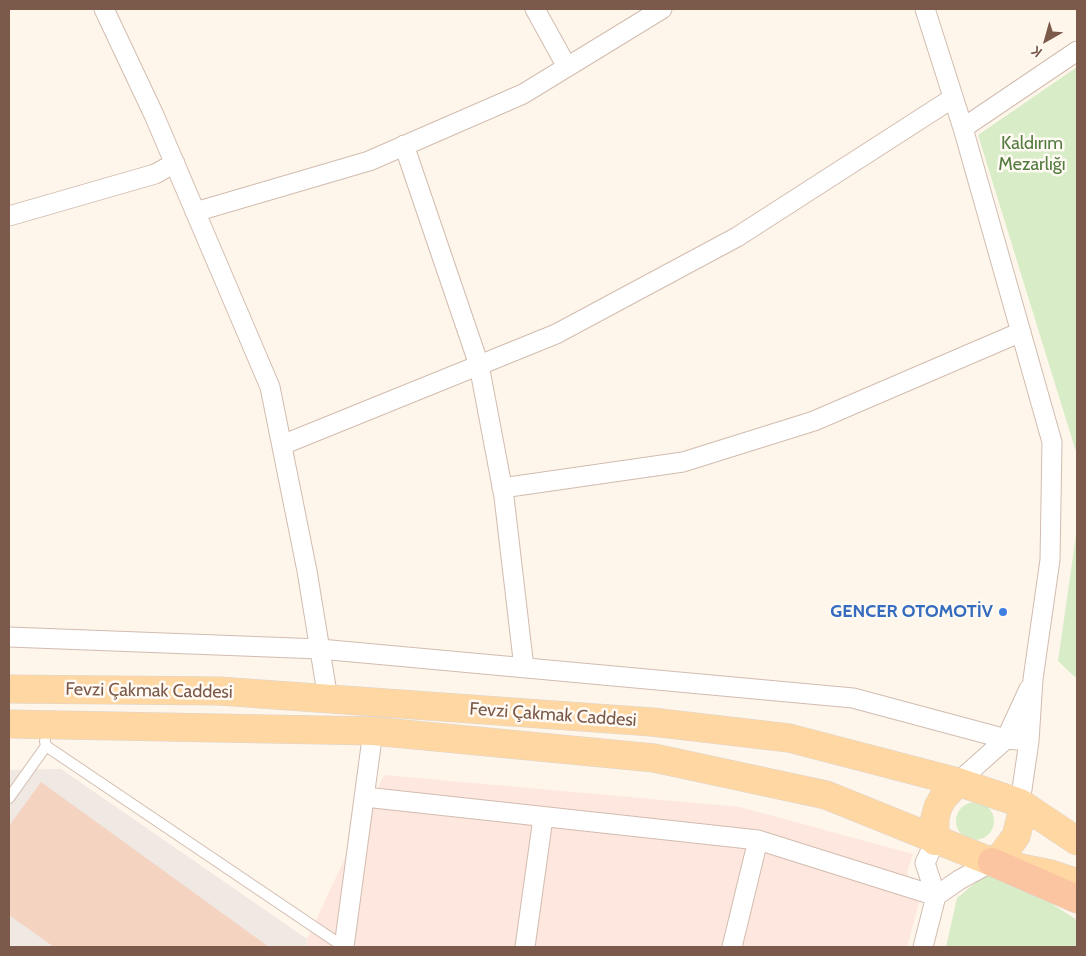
<!DOCTYPE html>
<html>
<head>
<meta charset="utf-8">
<style>
	body { margin:0 }
	#map { position:relative; width:1086px; height:956px; overflow:hidden; background:#fef6eb; font-family:Cabin,sans-serif }
	canvas { display:block }
	.frame { position:absolute; inset:0; border:10px solid #7b5a4b; pointer-events:none }
	.north { position:absolute; left:1021px; top:15px; width:50px; height:50px; -webkit-text-stroke:4px #fffaf3; paint-order:stroke; rotate:218deg; font-size:14px; font-weight:700; line-height:20px; text-align:center; color:#7b5a4b }
	.north::after { content:''; display:block; margin:auto; width:18px; height:22px; background:#7b5a4b; clip-path:polygon(50% 0,100% 100%,50% 72%,0 100%) }
</style>
</head>
<body>
<div id="map">
<canvas width="1086" height="956"></canvas>
<div class="frame"></div>
<div class="north">K</div>
</div>
<script>
const context = document.querySelector('canvas').getContext('2d');
context.lineJoin = 'round';
function paint(path, color) { context.fillStyle = color; context.fill(path, 'evenodd'); }
const toPath = rows => new Path2D(rows.map(r => 'M' + r).join(''));
function stroke(path, color, width, dash) { context.strokeStyle = color; context.lineWidth = width; context.lineCap = dash ? 'butt' : 'round'; context.setLineDash(dash || []); context.stroke(path); }
function label(font, color, halo, rows, align = 'center') {
  context.font = font + ' Cabin,sans-serif'; context.lineWidth = 5; context.setLineDash([]); context.textBaseline = 'middle'; context.strokeStyle = halo; context.fillStyle = color; for (const [text, x, y, turn = 0] of rows) {
    context.save(); context.translate(x, y); context.rotate((+turn || 0) * Math.PI / 180); context.textAlign = isNaN(turn) ? turn : align; if (halo) context.strokeText(text, 0, 0); context.fillText(text, 0, 0); context.restore();
  }
}
const commercial = toPath([
	[384,775,740,807,913,854,907,873,919,903,907,947,306,947,307,939]
]);
const industrial = toPath([
	[61,769,307,939,306,947,9,947,9,770]
]);
const green = toPath([
	[1077,67,1077,455,978,135],
	[1077,528,1077,679,1058,661],
	'956 821a19 19 0 1 1 38 0a19 19 0 1 1-38 0Z',
	[985,875,1012,878,1077,920,1077,947,946,947,957,898]
]);
const building = toPath([
	[41,782,269,947,54,947,9,915,9,826]
]);
const service = toPath([
	[46,746,344,947],
	[9,798,46,746,45,741]
]);
const minor = toPath([
	[104,9,154,115,270,387,307,571,328,699],
	[535,9,567,67],
	[925,9,963,128,1052,442,1050,560,1033,679,1029,741,1020,803],
	[963,128,1077,51],
	[404,145,479,365,504,497,524,668],
	[195,212,369,161,523,94,662,9],
	[9,216,155,174,175,163],
	[282,445,556,334,737,237,953,98],
	[502,488,683,462,814,421,1021,332],
	[9,637,320,649,853,698,1006,739,1029,741],
	[958,782,1006,739,1029,689],
	[365,797,758,840,936,896],
	[936,896,959,880,992,862],
	[344,947,373,731],
	[525,947,543,818],
	[732,947,758,840],
	[923,947,936,896,925,863,935,841]
]);
const primary = toPath([
	[9,689,219,691,652,722,789,738,958,782,1020,803,1077,841],
	[9,724,373,731,654,758,826,795,992,862,1051,874,1077,883],
	[935,841,935,818,938,807,943,798,958,782],
	[992,862,1002,855,1016,836,1022,813,1020,803]
]);
const trunk = toPath([
	[992,862,1077,899]
]);
const markers = [
	[1003,612,5,"#3f7fe0"]
];
const parkNames = [
	["Kaldırım",1032,144],
	["Mezarlığı",1032,165]
];
const shopNames = [
	["GENCER OTOMOTİV",993,612]
];
const streetNames = [
	["Fevzi Çakmak Caddesi",149,691,1],
	["Fevzi Çakmak Caddesi",553,715,4]
];
paint(commercial, '#fee7df');
paint(industrial, '#efe8e3');
paint(green, '#d8edc7');
paint(building, '#f5d3c1');
stroke(service, '#d2bcaf', 12);
stroke(minor, '#d2bcaf', 21);
stroke(primary, '#ddd4d0', 29);
stroke(trunk, '#ddd4d0', 29);
stroke(service, '#fff', 10);
stroke(minor, '#fff', 19);
stroke(primary, '#fed7a2', 28);
stroke(trunk, '#fcc5a1', 28);
for (const [x, y, r, color] of markers) { const dot = new Path2D(); dot.arc(x, y, r, 0, 2 * Math.PI); context.fillStyle = color; context.fill(dot); stroke(dot, '#fffaf3', 2); }
label('18px', '#547b40', '#fffaf3', parkNames);
label('bold 18px', '#366cbe', '#fffaf3', shopNames, 'right');
label('18px', '#7b5a4b', '#fffaf3', streetNames);
</script>
</body>
</html>
